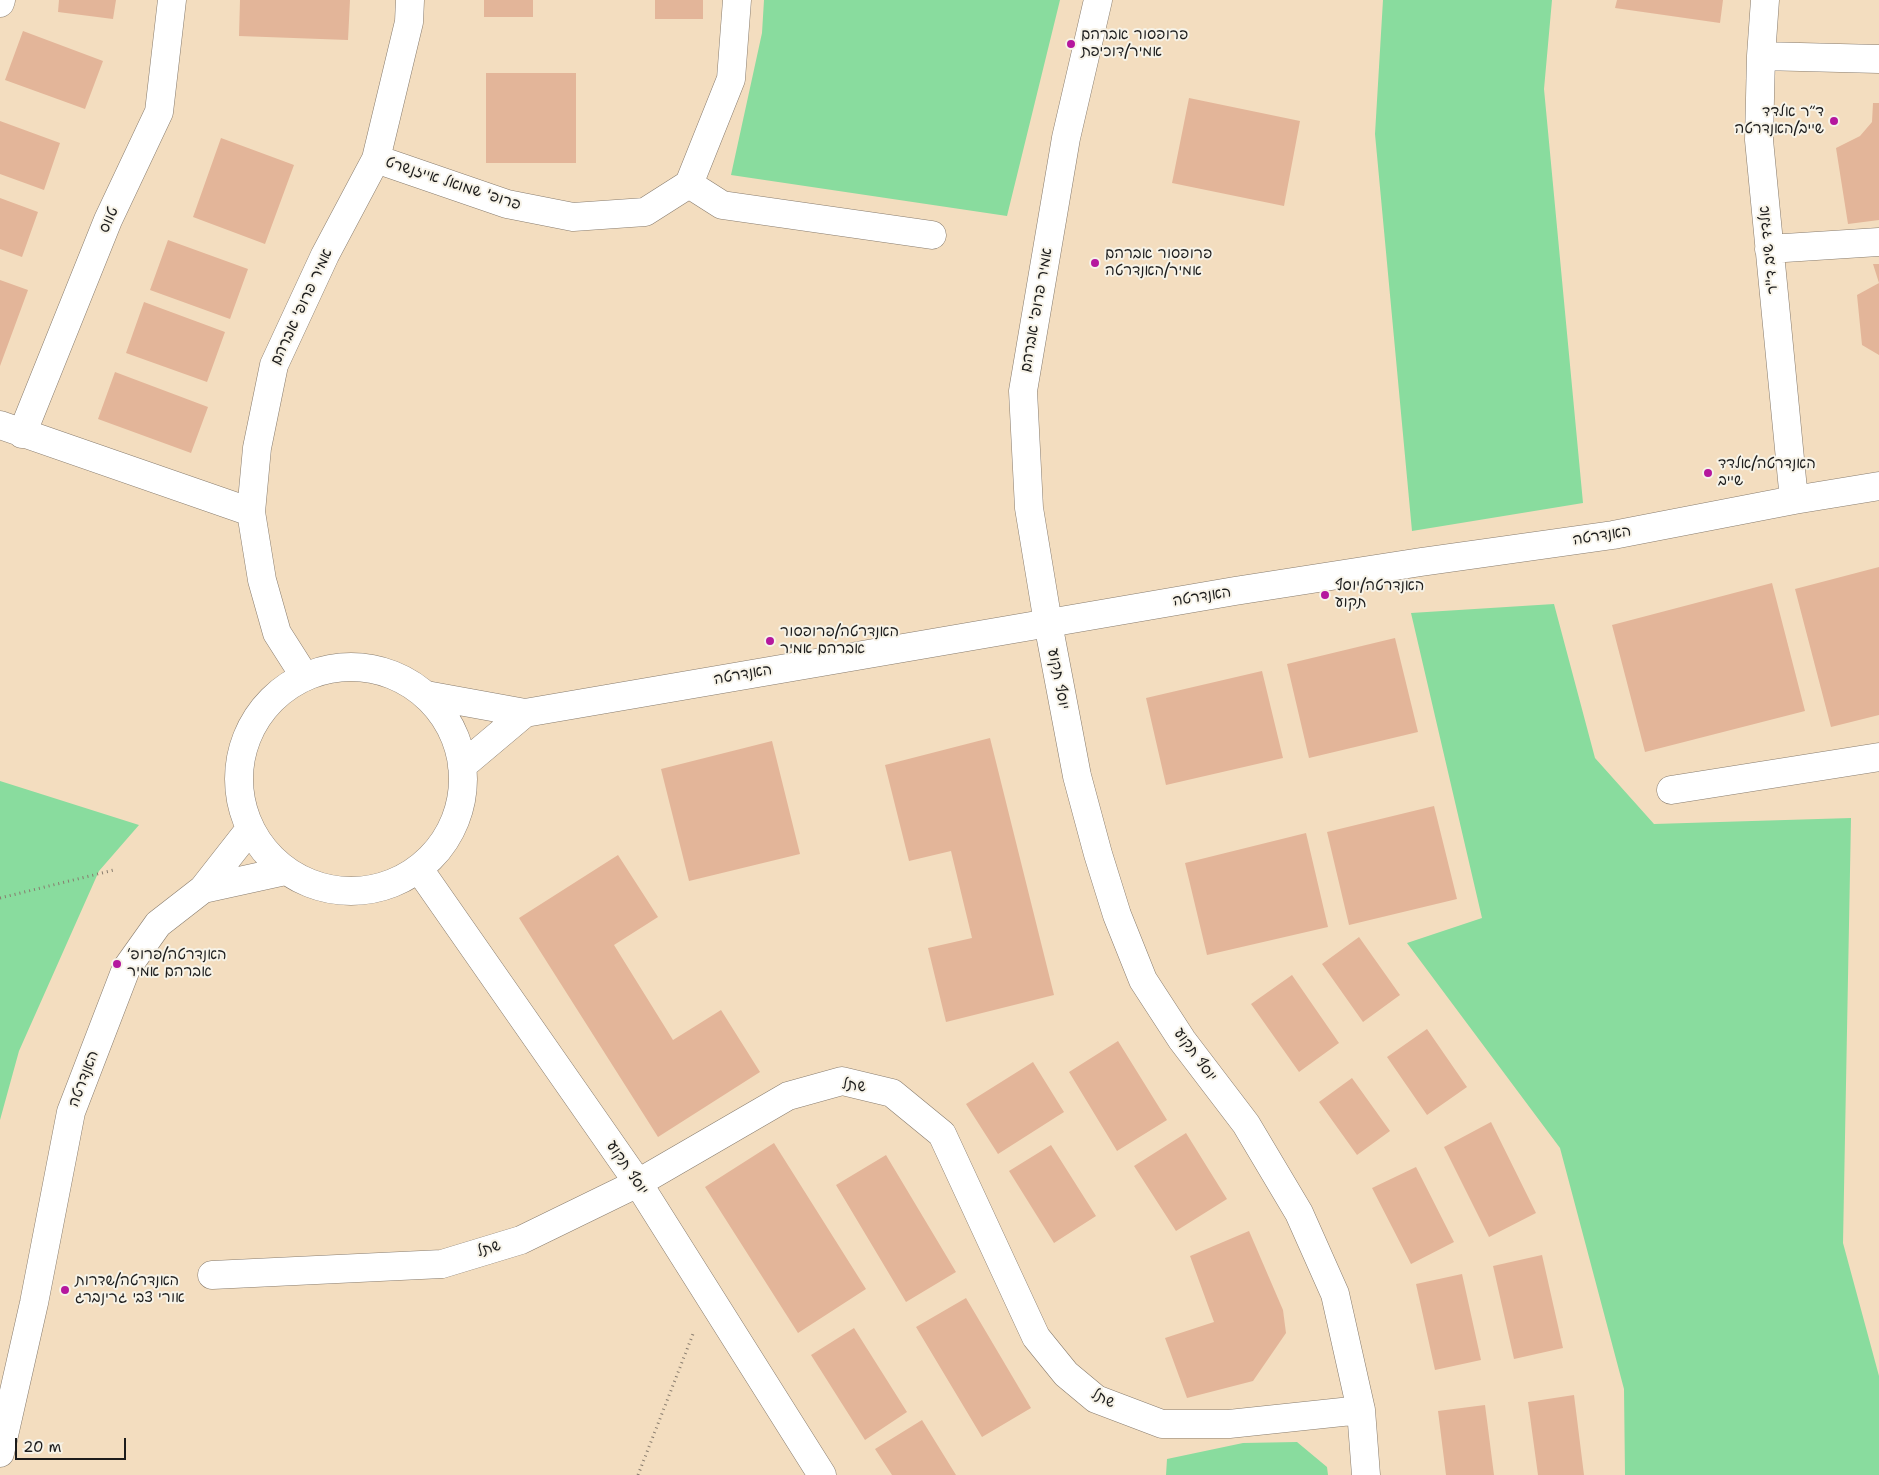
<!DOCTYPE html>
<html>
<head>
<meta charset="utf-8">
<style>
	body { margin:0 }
	#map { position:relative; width:1879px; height:1475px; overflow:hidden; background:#f3ddbf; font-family:"Shantell Sans",sans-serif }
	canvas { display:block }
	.scale { position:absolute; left:15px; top:1438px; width:111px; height:22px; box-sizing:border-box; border:2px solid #1c1c1c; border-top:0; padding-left:6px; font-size:15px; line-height:18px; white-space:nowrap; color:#1c1c1c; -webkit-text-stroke:4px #f7f3e8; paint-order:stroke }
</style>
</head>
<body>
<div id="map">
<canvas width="1879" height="1475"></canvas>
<div class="scale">20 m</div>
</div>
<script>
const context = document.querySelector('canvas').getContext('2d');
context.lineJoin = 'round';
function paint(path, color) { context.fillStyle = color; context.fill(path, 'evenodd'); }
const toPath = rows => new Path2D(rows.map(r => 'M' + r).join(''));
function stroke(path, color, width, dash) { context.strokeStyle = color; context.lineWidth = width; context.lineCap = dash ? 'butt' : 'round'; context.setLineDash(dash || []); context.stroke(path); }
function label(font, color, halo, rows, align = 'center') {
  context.font = font + ' "Shantell Sans","Playpen Sans Hebrew",sans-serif'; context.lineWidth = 4; context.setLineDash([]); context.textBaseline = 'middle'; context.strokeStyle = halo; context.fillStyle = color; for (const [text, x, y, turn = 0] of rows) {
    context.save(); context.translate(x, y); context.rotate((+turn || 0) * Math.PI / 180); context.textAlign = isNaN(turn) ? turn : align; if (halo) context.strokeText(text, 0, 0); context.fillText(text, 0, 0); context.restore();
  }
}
const green = toPath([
	[764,0,1060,0,1007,216,731,175,762,33],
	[1383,0,1552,0,1544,89,1583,503,1412,531,1375,134],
	[1554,604,1595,758,1654,824,1851,818,1843,1243,1879,1376,1879,1475,1625,1475,1624,1389,1560,1148,1407,943,1482,918,1411,613],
	[0,781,139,825,99,871,19,1051,0,1120],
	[1297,1442,1327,1467,1328,1475,1166,1475,1167,1459,1243,1443]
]);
const building = toPath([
	[59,0,116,0,113,19,58,12],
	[240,0,350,0,348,40,239,36],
	[484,0,533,0,533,17,484,17],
	[655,0,703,0,703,19,655,19],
	[1617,0,1723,0,1720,23,1615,8],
	[23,31,103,61,85,109,5,80],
	[486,73,576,73,576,163,486,163],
	[1189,98,1300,121,1284,206,1172,183],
	[1873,103,1879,103,1879,220,1848,224,1836,148,1860,136,1872,122],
	[0,121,60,143,44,190,0,174],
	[221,138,294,165,265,244,193,217],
	[0,198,38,212,22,257,0,249],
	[168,240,248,269,230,319,150,290],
	[1873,264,1879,264,1879,355,1862,345,1857,295,1879,283],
	[0,280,28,290,0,366],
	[144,302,225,332,207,382,126,353],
	[115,372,208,407,191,453,98,419],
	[1879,567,1879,715,1831,727,1795,589],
	[1772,583,1805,711,1645,752,1612,625],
	[1395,638,1418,732,1309,758,1287,664],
	[1262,671,1283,758,1166,785,1146,698],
	[990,738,1054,995,946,1022,928,948,972,938,951,851,909,861,885,765],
	[772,741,800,854,689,881,661,769],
	[1434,806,1457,899,1349,925,1327,832],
	[1306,833,1328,927,1207,955,1185,863],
	[618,855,658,917,614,945,673,1040,721,1010,760,1072,658,1137,519,918],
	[1359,937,1400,995,1363,1022,1322,964],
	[1292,975,1339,1043,1299,1072,1251,1004],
	[1427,1029,1467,1087,1427,1115,1387,1057],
	[1118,1041,1167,1120,1117,1151,1069,1072],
	[1033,1062,1064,1112,998,1154,966,1104],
	[1352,1078,1390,1131,1357,1155,1319,1102],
	[1491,1122,1536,1213,1489,1237,1444,1147],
	[1186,1133,1227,1199,1176,1231,1134,1166],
	[774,1143,866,1289,798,1333,705,1187],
	[1051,1145,1096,1216,1054,1243,1009,1171],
	[886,1155,956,1272,906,1302,836,1185],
	[1416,1167,1454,1242,1411,1264,1372,1188],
	[1249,1231,1283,1310,1286,1333,1253,1381,1187,1398,1165,1338,1214,1322,1190,1256],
	[1542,1255,1563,1348,1514,1359,1493,1266],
	[1462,1274,1481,1360,1435,1370,1416,1284],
	[966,1298,1031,1408,982,1437,916,1327],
	[854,1328,907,1412,865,1440,811,1355],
	[1574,1395,1584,1475,1538,1475,1528,1402],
	[1485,1405,1494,1475,1446,1475,1438,1411],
	[922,1420,956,1475,892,1475,875,1449]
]);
const path = toPath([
	[0,898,114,870],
	[638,1475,693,1334]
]);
const minor = toPath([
	[1098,0,1066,138,1023,391,1029,508,1048,623,1077,776,1098,854,1117,915,1143,980,1182,1040,1246,1124,1299,1213,1335,1294,1361,1410,1366,1475],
	[1765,0,1761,56,1759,140,1794,500],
	[0,3,1,0],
	[1761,56,1879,59],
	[376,159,507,204,573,217,645,212,689,184,731,79,737,0],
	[689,184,722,205,932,235],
	[1769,249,1879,242],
	[0,425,251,512],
	[22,434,108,220,159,112,172,0],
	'239 779a112 112 0 1 1 224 0a112 112 0 1 1-224 0Z',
	[305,677,277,633,262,580,251,512,257,448,274,365,325,255,376,159,409,22,410,0],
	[426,695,525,713,1235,591,1421,562,1613,535,1794,500,1879,486],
	[462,766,525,713],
	[1671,790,1879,757],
	[419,869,638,1183,822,1475],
	[203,889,285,871],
	[212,1275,442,1264,521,1240,638,1183,788,1096,842,1081,892,1093,942,1134,1036,1337,1066,1374,1096,1399,1162,1424,1229,1424,1361,1410],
	[0,1453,34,1303,71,1112,126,969,158,924,203,889,250,829]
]);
const markers = [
	[1071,44,5,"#b5179e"],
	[1834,121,5,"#b5179e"],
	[1095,263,5,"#b5179e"],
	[1708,473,5,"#b5179e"],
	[1325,595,5,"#b5179e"],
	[770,641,5,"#b5179e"],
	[117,964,5,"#b5179e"],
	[65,1290,5,"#b5179e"]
];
const poiNames = [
	["פרופסור אברהם",1081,35],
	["אמיר/דוכיפת",1081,52],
	["ד״ר אלדד",1824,112,"right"],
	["שייב/האנדרטה",1824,129,"right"],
	["פרופסור אברהם",1105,254],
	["אמיר/האנדרטה",1105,271],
	["האנדרטה/אלדד",1718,464],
	["שייב",1718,481],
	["האנדרטה/יוסף",1335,586],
	["תקוע",1335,603],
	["האנדרטה/פרופסור",780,632],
	["אברהם אמיר",780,649],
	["האנדרטה/פרופ׳",127,955],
	["אברהם אמיר",127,972],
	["האנדרטה/שדרות",75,1281],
	["אורי צבי גרינברג",75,1298]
];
const streetNames = [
	["פרופ' שמואל אייזנשרט",453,184,18],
	["טווס",109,220,-66],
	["אלדד שיב ד\"ר",1769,250,-96],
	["אמיר פרופ' אברהם",302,307,-65],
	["אמיר פרופ' אברהם",1037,310,-80],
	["האנדרטה",1602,536,-9],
	["האנדרטה",1202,597,-9],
	["האנדרטה",743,675,-10],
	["יוסף תקוע",1058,679,79],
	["יוסף תקוע",1195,1055,54],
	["האנדרטה",84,1079,-69],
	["שתל",854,1086,8],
	["יוסף תקוע",627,1168,56],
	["שתל",489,1249,-17],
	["שתל",1103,1399,27]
];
paint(green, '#89dc9e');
paint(building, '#e3b599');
stroke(minor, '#887c6e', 29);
stroke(path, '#887c6e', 3, [1, 4]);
stroke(minor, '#fff', 28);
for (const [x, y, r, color] of markers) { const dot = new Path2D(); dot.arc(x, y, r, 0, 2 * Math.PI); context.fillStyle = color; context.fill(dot); stroke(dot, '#f7f3e8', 2); }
label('15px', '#1c1c1c', '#f7f3e8', poiNames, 'left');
label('15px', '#1c1c1c', '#f7f3e8', streetNames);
</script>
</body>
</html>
